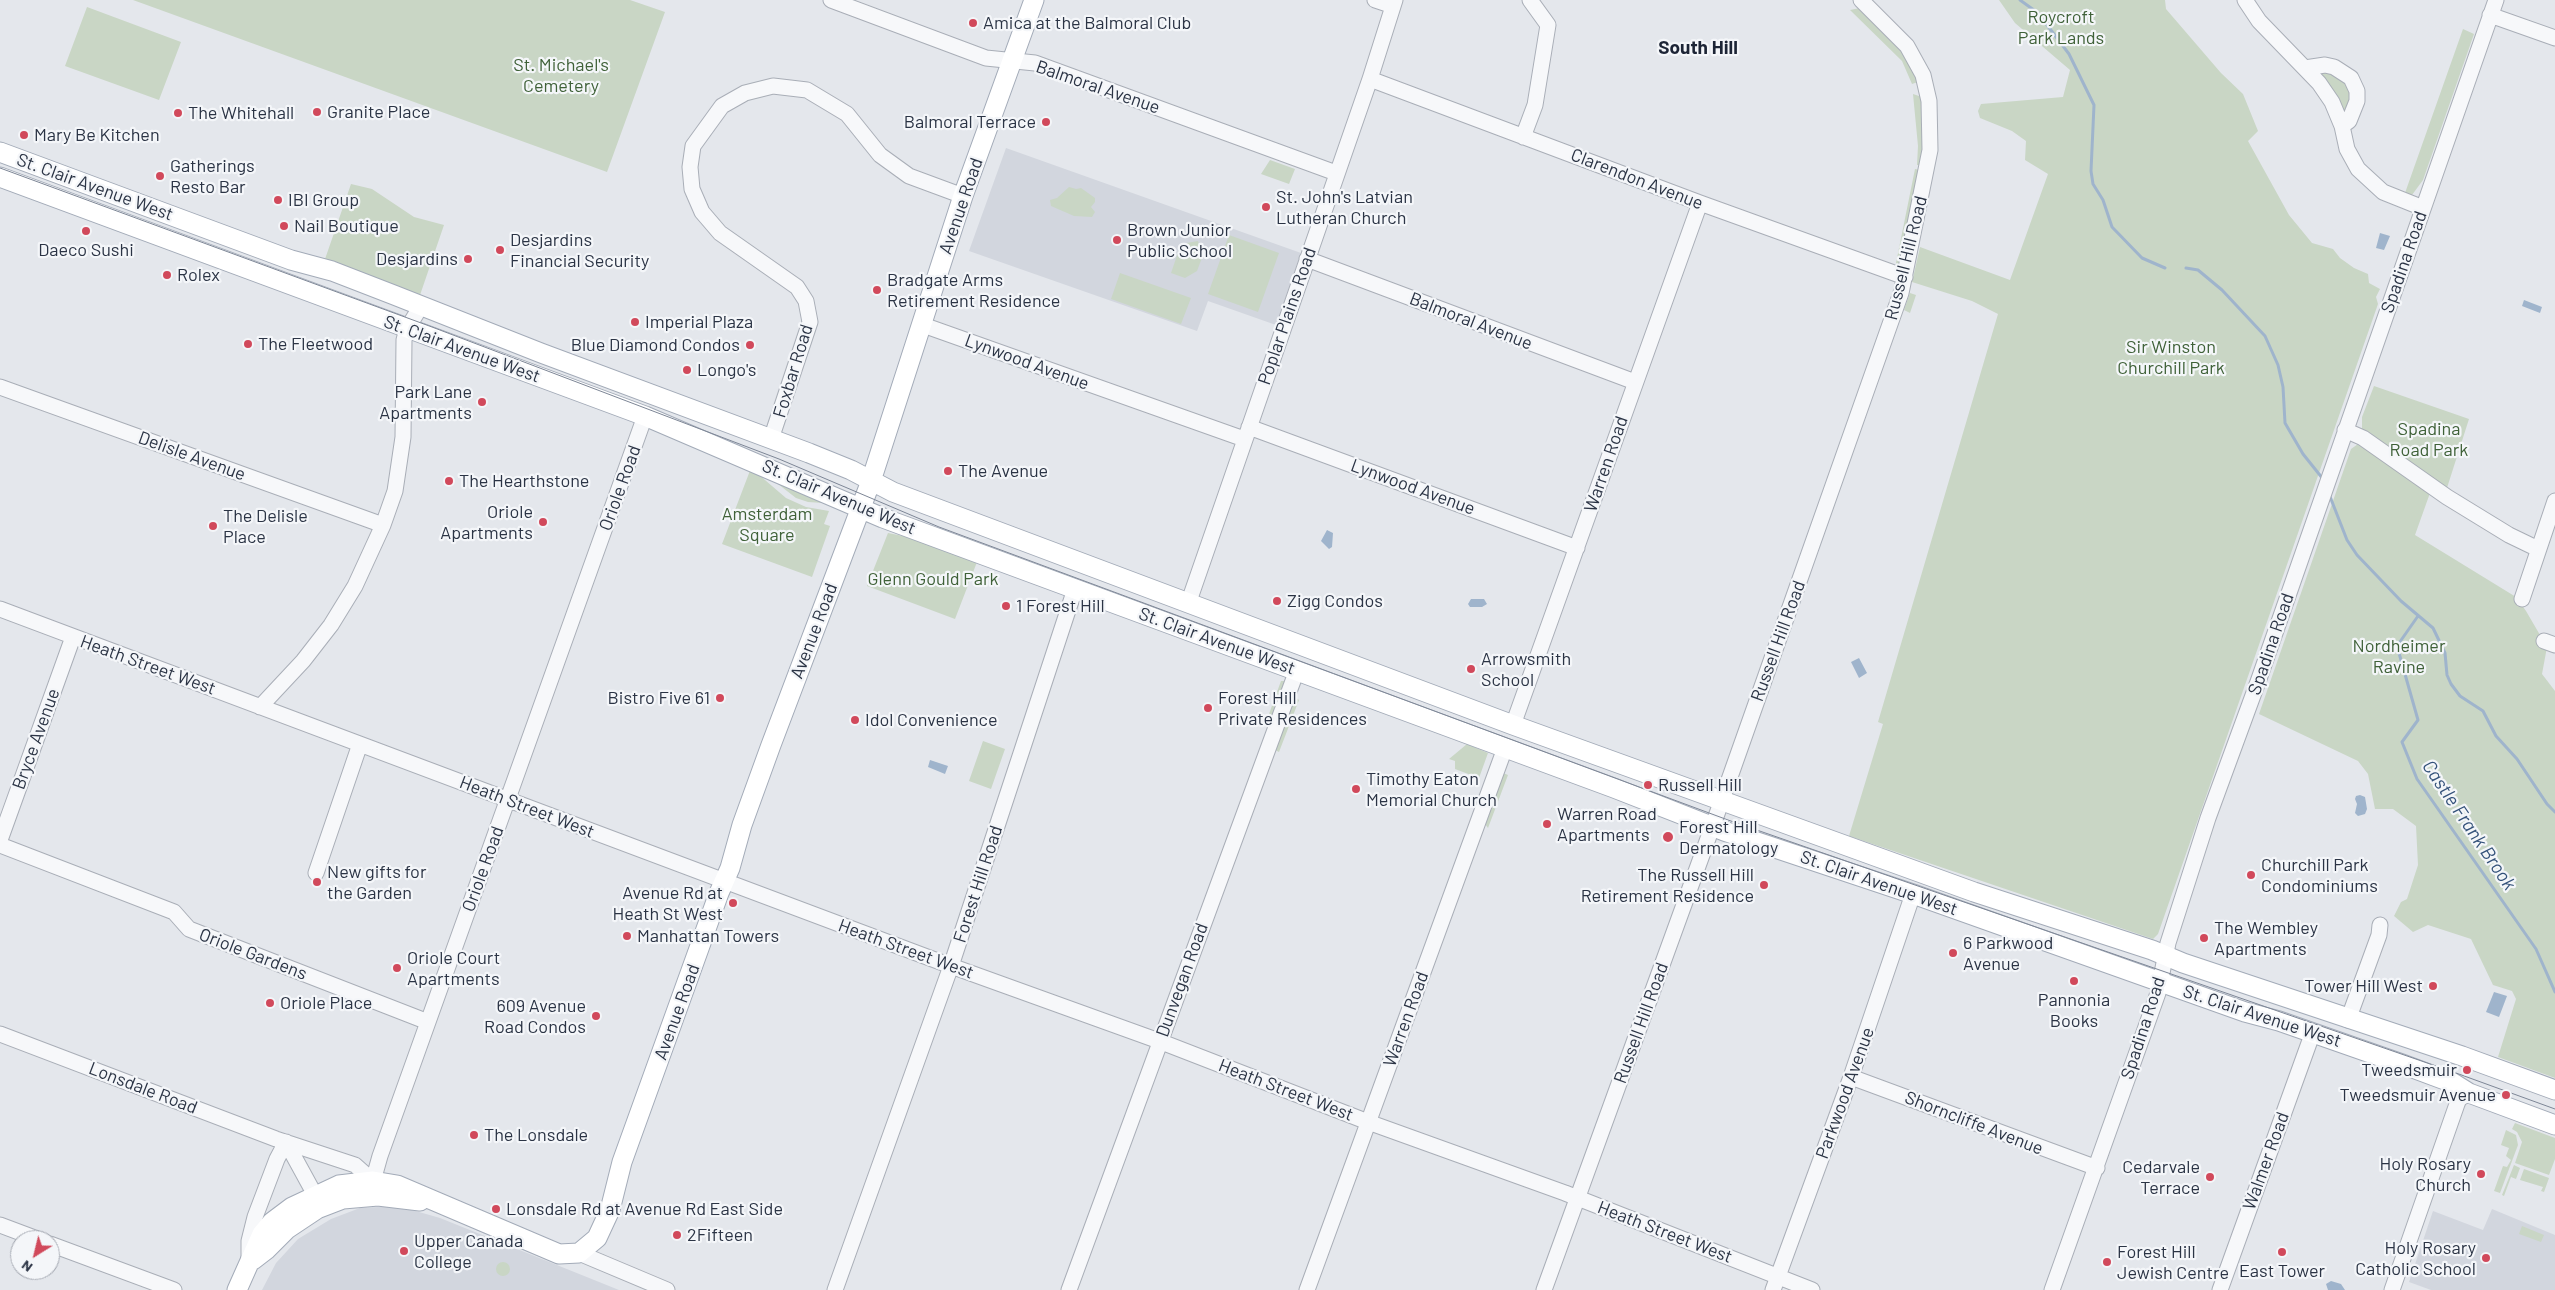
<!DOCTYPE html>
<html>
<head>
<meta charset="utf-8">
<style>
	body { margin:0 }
	#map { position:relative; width:2555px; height:1290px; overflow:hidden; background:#e4e7ec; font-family:Barlow,sans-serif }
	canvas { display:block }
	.north { position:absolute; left:10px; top:1230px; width:50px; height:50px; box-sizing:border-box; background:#f4f6f9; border:1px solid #a4a8b1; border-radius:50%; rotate:216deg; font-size:14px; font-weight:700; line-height:20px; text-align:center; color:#2b3445 }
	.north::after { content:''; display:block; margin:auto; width:18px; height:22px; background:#d1495b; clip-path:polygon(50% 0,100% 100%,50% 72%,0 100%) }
</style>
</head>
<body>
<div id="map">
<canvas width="2555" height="1290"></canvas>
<div class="north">N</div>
</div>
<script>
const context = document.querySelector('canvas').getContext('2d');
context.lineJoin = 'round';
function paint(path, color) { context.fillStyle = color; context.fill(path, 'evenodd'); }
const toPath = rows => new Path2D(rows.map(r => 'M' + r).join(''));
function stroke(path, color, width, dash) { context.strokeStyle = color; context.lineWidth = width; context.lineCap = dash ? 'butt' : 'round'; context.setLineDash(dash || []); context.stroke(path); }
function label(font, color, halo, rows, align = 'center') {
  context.font = font + ' Barlow,sans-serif'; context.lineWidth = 4.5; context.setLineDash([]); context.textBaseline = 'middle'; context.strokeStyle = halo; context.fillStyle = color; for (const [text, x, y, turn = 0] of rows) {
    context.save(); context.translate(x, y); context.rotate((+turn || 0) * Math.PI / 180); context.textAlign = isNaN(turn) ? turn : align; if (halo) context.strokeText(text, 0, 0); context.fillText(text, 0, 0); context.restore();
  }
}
const built = toPath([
	[1006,148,1301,253,1276,325,1208,301,1197,331,969,251],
	[398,1206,440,1218,619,1290,262,1290,276,1263,298,1239,331,1219,360,1208],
	[2492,1209,2555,1235,2555,1290,2431,1290,2409,1282,2433,1211,2483,1230]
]);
const green = toPath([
	[133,0,630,0,665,12,607,172],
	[1999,0,2165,0,2166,9,2221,73,2243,94,2258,131,2248,141,2289,215,2312,243,2333,249,2340,258,2354,268,2368,274,2369,283,2380,289,2376,297,2378,304,2158,934,2153,939,1849,836,1883,724,1878,722,1998,314,1972,301,1912,282,1920,247,2010,280,2048,174,2025,160,2026,141,2012,131,1980,118,1978,111,1981,104,2063,97,2070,70,2015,23],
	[87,7,181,42,159,100,65,66],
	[1860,8,1898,44,1918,82,1912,84,1902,61,1850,10],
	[2463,29,2474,34,2423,180,2412,195,2405,193],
	[2324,71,2343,78,2353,97,2345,115,2335,94,2321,74],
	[1913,94,1922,97,1922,165,1917,165,1918,146],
	[1270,160,1295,169,1289,184,1261,174],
	[1915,169,1920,170,1901,262,1898,265,1896,263],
	[351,184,372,189,414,217,444,225,419,298,324,262],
	[1069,187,1076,189,1081,188,1095,198,1095,202,1091,207,1095,212,1092,217,1074,216,1051,206,1050,200,1057,198],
	[1229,235,1279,253,1258,312,1208,294],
	[1198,241,1203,255,1197,271,1185,278,1171,273,1181,244],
	[1120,273,1191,298,1181,324,1111,299],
	[1910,293,1916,295,1910,313,1904,310],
	[2374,386,2469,419,2446,491,2362,431,2362,417],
	[2358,444,2430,493,2415,535,2516,597,2526,611,2547,647,2542,674,2555,691,2555,1078,2498,1057,2516,999,2512,991,2493,985,2471,939,2428,925,2413,932,2394,916,2401,902,2407,899,2418,865,2416,826,2393,809,2375,809,2368,774,2358,761,2259,714,2351,449],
	[751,468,786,498,806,507,829,511,824,524,830,526,812,577,722,544],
	[769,477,824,499,823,503,808,502,796,498],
	[888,533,903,536,977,562,955,619,867,586],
	[1281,681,1285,681,1273,716,1269,714],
	[1294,696,1299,700,1279,752,1275,750],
	[983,741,1005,749,991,789,969,781],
	[1467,744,1488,753,1479,778,1455,769,1455,761,1449,759],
	[1503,773,1508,775,1488,828,1485,824],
	[2515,1123,2555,1138,2555,1159,2549,1175,2515,1163,2522,1142,2517,1132,2512,1129],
	[2506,1130,2516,1135,2518,1145,2500,1193,2494,1191,2503,1166,2507,1167,2511,1160,2506,1156,2509,1148,2501,1145],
	[2514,1165,2520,1168,2516,1179,2511,1177,2504,1196,2502,1195],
	[2524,1169,2549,1178,2544,1192,2541,1191,2543,1187,2520,1180],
	[2522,1226,2544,1235,2541,1242,2519,1234],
	'496 1269a7 7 0 1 1 14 0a7 7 0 1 1-14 0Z'
]);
const water = toPath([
	[2380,233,2390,236,2384,250,2376,248],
	[2524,300,2542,307,2540,313,2522,306],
	[1327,530,1333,533,1332,547,1329,549,1321,541],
	[1471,599,1484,599,1487,604,1482,607,1470,607,1468,604],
	[1859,658,1867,673,1859,678,1851,662],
	[930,760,948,766,945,774,928,767],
	[2360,795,2365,797,2367,809,2365,814,2358,816,2355,813,2357,804,2355,799,2356,796],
	[2494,992,2507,996,2499,1017,2486,1012],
	[2331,1281,2341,1284,2345,1290,2328,1290,2326,1284]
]);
const stream = toPath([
	[2020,0,2038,13,2069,54,2094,105,2091,171,2093,184,2103,200,2112,227,2142,258,2165,268],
	[2186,268,2198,270,2222,290,2265,336,2278,365,2283,387,2285,423,2303,454,2323,479],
	[2329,494,2347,540,2357,555,2401,601,2433,628,2445,653,2447,675,2451,684,2460,696,2483,711,2496,736,2517,759,2547,804,2555,812],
	[2418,616,2397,646,2418,720,2402,742,2417,779,2536,949,2555,992]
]);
const minor = toPath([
	[831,0,986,58,1035,63,1336,173],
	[1375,0,1393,6],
	[2245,0,2259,21,2319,83,2332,102,2342,126,2347,149,2358,169,2383,192,2423,208],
	[2490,15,2555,38],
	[2305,68,2325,65,2334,67,2351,78,2357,91,2357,101,2349,121,2342,126],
	[1370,79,1700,203,1905,277],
	[1523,137,1535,105,1548,25,1530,0],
	[1307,259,1635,382],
	[923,325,1244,439],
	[0,387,383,525],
	[1249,427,1577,548],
	[2345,430,2363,438,2447,497,2509,535,2538,549],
	[771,439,810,322,806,301,797,287,720,233,702,212,692,189,690,167,693,146,722,106,745,93,773,86,807,90,847,114,880,155,909,176,963,196],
	[2522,599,2555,501],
	[1188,604,1370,79,1395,0],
	[0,609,951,966,1159,1041,1368,1122,1565,1193,1812,1290],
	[2544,641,2555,645],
	[260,707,303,661,331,625,355,586,383,525,395,491,403,437,404,340,407,329,421,306],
	[1513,725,1700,203],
	[0,840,73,637],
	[0,845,174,912,189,929,428,1022],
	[316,873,360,744],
	[2348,1020,2379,935,2380,925],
	[0,1034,276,1139,355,1165,373,1181,380,1156,645,416],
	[1851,1077,2097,1168],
	[286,1142,315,1195],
	[0,1225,40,1240],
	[50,1244,174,1290],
	[579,1253,667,1290],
	[249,1261,249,1241,255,1217,277,1159,286,1142],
	[835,1290,951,966,1075,589],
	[1069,1290,1297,670],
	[1307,1290,1505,748],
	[1544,1290,1718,811,1901,293,1930,150,1929,101,1923,75,1907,46,1861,0],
	[1773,1290,1851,1077,1913,894],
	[2052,1290,2158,993,2168,943,2208,818,2259,679,2496,0],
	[2220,1290,2313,1032],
	[2392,1290,2457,1104,2459,1099,2469,1093]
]);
const major = toPath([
	[0,152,291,260,332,271,394,295,541,353,809,453,851,470,893,492,1513,725,1974,892,2152,950,2183,963,2462,1056,2555,1090],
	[0,177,645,416,883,518,1614,788,1724,831,1913,894,2245,1012,2279,1021,2402,1064,2453,1083,2469,1093,2555,1125],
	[253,1260,266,1250,287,1229,317,1209,343,1199,378,1196,420,1201],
	[237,1290,262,1234,272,1222,292,1207,339,1185,373,1181,397,1185,559,1254,579,1253,597,1238,610,1210,622,1162,719,893,730,868,742,825,771,745,871,481,963,196,1034,0]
]);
const tram = toPath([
	[0,168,432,327,779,459,939,527,1728,820,2456,1073,2555,1109]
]);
const markers = [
	[973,23,5,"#d1495b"],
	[317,112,5,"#d1495b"],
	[178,113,5,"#d1495b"],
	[1046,122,5,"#d1495b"],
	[24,135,5,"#d1495b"],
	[160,176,5,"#d1495b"],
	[278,200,5,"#d1495b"],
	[1266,207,5,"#d1495b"],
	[284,226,5,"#d1495b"],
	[86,231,5,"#d1495b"],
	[1117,240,5,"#d1495b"],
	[500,250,5,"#d1495b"],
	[468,259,5,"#d1495b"],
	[167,275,5,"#d1495b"],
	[877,290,5,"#d1495b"],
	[635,322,5,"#d1495b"],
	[248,344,5,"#d1495b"],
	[750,345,5,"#d1495b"],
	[687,370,5,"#d1495b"],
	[482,402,5,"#d1495b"],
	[948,471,5,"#d1495b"],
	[449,481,5,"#d1495b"],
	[543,522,5,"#d1495b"],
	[213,526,5,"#d1495b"],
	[1277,601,5,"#d1495b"],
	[1006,606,5,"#d1495b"],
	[1471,669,5,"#d1495b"],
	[720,698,5,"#d1495b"],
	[1208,708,5,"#d1495b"],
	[855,720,5,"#d1495b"],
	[1648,785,5,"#d1495b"],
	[1356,789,5,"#d1495b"],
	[1547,824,5,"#d1495b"],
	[1668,837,6,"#d1495b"],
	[2251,875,5,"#d1495b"],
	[317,882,5,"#d1495b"],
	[1764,885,5,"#d1495b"],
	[733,903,5,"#d1495b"],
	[627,936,5,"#d1495b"],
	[2204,938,5,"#d1495b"],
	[1953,953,5,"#d1495b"],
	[397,968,5,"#d1495b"],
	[2074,981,5,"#d1495b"],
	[2433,986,5,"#d1495b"],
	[270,1003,5,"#d1495b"],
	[596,1016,5,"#d1495b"],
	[2467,1070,5,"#d1495b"],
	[2506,1095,5,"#d1495b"],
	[474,1135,5,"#d1495b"],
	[2481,1174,5,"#d1495b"],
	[2210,1177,5,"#d1495b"],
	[496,1209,5,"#d1495b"],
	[677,1235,5,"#d1495b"],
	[404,1251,5,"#d1495b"],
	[2282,1252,5,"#d1495b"],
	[2486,1258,5,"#d1495b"],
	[2107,1262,5,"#d1495b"]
];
const parkNames = [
	["Roycroft",2061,17],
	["Park Lands",2061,38],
	["St. Michael's",561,65],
	["Cemetery",561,86],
	["Sir Winston",2171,347],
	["Churchill Park",2171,368],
	["Spadina",2429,429],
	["Road Park",2429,450],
	["Amsterdam",767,514],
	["Square",767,535],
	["Glenn Gould Park",933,579],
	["Nordheimer",2399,646],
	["Ravine",2399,667]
];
const poiNames = [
	["Amica at the Balmoral Club",983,23],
	["Granite Place",327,112],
	["The Whitehall",188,113],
	["Balmoral Terrace",1036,122,"right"],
	["Mary Be Kitchen",34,135],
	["Gatherings",170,166],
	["Resto Bar",170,187],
	["St. John's Latvian",1276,197],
	["Lutheran Church",1276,218],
	["IBI Group",288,200],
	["Nail Boutique",294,226],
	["Brown Junior",1127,230],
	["Public School",1127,251],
	["Desjardins",510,240],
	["Financial Security",510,261],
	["Daeco Sushi",86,250,"center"],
	["Desjardins",458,259,"right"],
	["Rolex",177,275],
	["Bradgate Arms",887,280],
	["Retirement Residence",887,301],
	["Imperial Plaza",645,322],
	["The Fleetwood",258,344],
	["Blue Diamond Condos",740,345,"right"],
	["Longo's",697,370],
	["Park Lane",472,392,"right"],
	["Apartments",472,413,"right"],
	["The Avenue",958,471],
	["The Hearthstone",459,481],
	["Oriole",533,512,"right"],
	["Apartments",533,533,"right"],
	["The Delisle",223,516],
	["Place",223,537],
	["Zigg Condos",1287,601],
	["1 Forest Hill",1016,606],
	["Arrowsmith",1481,659],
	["School",1481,680],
	["Bistro Five 61",710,698,"right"],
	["Forest Hill",1218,698],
	["Private Residences",1218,719],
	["Idol Convenience",865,720],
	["Timothy Eaton",1366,779],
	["Memorial Church",1366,800],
	["Russell Hill",1658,785],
	["Warren Road",1557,814],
	["Apartments",1557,835],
	["Forest Hill",1679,827],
	["Dermatology",1679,848],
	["Churchill Park",2261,865],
	["Condominiums",2261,886],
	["New gifts for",327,872],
	["the Garden",327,893],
	["The Russell Hill",1754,875,"right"],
	["Retirement Residence",1754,896,"right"],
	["Avenue Rd at",723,893,"right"],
	["Heath St West",723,914,"right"],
	["The Wembley",2214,928],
	["Apartments",2214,949],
	["Manhattan Towers",637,936],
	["6 Parkwood",1963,943],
	["Avenue",1963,964],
	["Oriole Court",407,958],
	["Apartments",407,979],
	["Tower Hill West",2423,986,"right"],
	["Pannonia",2074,1000,"center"],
	["Books",2074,1021,"center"],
	["Oriole Place",280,1003],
	["609 Avenue",586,1006,"right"],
	["Road Condos",586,1027,"right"],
	["Tweedsmuir",2457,1070,"right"],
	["Tweedsmuir Avenue",2496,1095,"right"],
	["The Lonsdale",484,1135],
	["Holy Rosary",2471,1164,"right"],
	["Church",2471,1185,"right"],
	["Cedarvale",2200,1167,"right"],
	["Terrace",2200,1188,"right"],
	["Lonsdale Rd at Avenue Rd East Side",506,1209],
	["2Fifteen",687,1235],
	["Upper Canada",414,1241],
	["College",414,1262],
	["Holy Rosary",2476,1248,"right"],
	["Catholic School",2476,1269,"right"],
	["Forest Hill",2117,1252],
	["Jewish Centre",2117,1273],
	["East Tower",2282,1271,"center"]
];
const streetNames = [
	["Balmoral Avenue",1098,87,19],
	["Clarendon Avenue",1637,179,21],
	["St. Clair Avenue West",95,187,20],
	["Avenue Road",961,206,-71],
	["Russell Hill Road",1906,258,-76],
	["Spadina Road",2404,262,-71],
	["Poplar Plains Road",1287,316,-71],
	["Balmoral Avenue",1471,321,21],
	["St. Clair Avenue West",462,349,20],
	["Lynwood Avenue",1027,362,20],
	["Foxbar Road",793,371,-73],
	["Delisle Avenue",192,456,20],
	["Warren Road",1606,464,-71],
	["Lynwood Avenue",1413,487,20],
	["Oriole Road",620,488,-70],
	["St. Clair Avenue West",839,497,23],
	["Avenue Road",814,631,-69],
	["St. Clair Avenue West",1217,641,20],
	["Russell Hill Road",1778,641,-70],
	["Spadina Road",2271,644,-71],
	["Heath Street West",148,665,20],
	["Bryce Avenue",36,739,-70],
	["Heath Street West",527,807,21],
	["Oriole Road",483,869,-70],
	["St. Clair Avenue West",1879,883,19],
	["Forest Hill Road",978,884,-72],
	["Heath Street West",906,949,20],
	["Oriole Gardens",253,954,21],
	["Dunvegan Road",1182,980,-70],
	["Avenue Road",677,1012,-70],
	["St. Clair Avenue West",2262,1016,18],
	["Warren Road",1406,1019,-70],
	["Russell Hill Road",1641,1023,-70],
	["Spadina Road",2143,1028,-72],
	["Lonsdale Road",143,1088,21],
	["Heath Street West",1286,1090,21],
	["Parkwood Avenue",1845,1093,-70],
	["Shorncliffe Avenue",1974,1123,21],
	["Walmer Road",2266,1161,-70],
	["Heath Street West",1665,1232,21]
];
const neighbourhoodNames = [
	["South Hill",1698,48]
];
const waterNames = [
	["Castle Frank Brook",2469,825,56]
];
paint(built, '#d2d6de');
paint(green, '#c9d6c5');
paint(water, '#9fb4cc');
stroke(stream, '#9fb4cc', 3);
stroke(minor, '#a9aeb7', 17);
stroke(major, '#a3abb8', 21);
stroke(minor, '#f7f8fa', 15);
stroke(major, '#fff', 19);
stroke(tram, '#7d8696', 1);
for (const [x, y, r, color] of markers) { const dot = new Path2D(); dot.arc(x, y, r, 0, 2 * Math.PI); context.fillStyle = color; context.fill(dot); stroke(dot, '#f4f6f9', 2); }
label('18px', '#3f6138', '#f4f6f9', parkNames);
label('18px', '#2b3445', '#f4f6f9', poiNames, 'left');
label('18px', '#2b3445', '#f4f6f9', streetNames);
label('bold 19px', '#1d2536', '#f4f6f9', neighbourhoodNames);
label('italic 19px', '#34527a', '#f4f6f9', waterNames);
</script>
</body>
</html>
